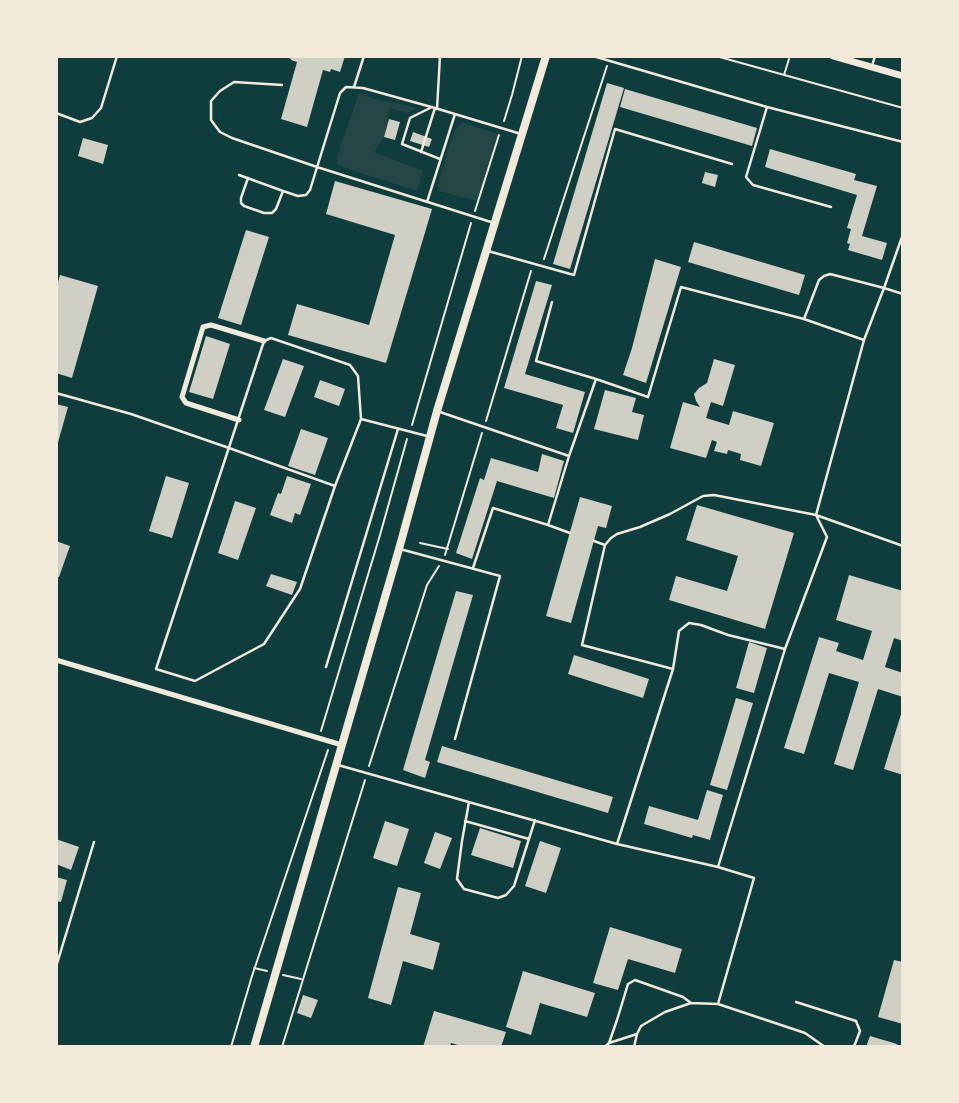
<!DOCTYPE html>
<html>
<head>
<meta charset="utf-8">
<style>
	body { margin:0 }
	#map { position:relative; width:959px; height:1103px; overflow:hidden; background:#0f3d3e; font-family:"Noto Sans",sans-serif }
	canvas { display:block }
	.frame { position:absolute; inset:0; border:58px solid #f1e9da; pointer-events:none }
</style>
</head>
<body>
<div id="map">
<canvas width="959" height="1103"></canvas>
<div class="frame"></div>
</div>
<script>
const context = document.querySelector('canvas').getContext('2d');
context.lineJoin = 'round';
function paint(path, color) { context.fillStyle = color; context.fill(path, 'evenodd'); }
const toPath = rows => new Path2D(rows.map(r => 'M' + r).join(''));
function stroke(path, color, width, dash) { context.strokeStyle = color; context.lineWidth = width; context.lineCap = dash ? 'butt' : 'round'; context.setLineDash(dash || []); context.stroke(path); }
const green = toPath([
	[359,93,375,99,418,108,407,113,390,108,384,137,374,152,423,171,417,191,343,167,338,164,337,157],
	[462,122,500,135,478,201,439,191,438,185,453,133]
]);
const building = toPath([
	[285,56,345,56,340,72,331,69,330,72,323,70,307,127,281,119,297,62,291,60,291,59],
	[607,83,624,88,570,269,553,264],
	[625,89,757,128,752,146,620,107],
	[389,119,400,122,395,140,384,137],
	[413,132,432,139,429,147,410,141],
	[83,138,108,145,103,164,78,156],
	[770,149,856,174,854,180,877,186,862,236,887,243,882,260,848,250,850,244,847,243,851,229,847,228,857,195,765,167],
	[705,172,718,175,715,187,702,183],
	[335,181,432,209,386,363,288,335,297,304,369,325,395,235,326,214],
	[246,230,269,237,241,325,218,318],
	[694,242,805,275,799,295,688,262],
	[655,259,681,267,646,383,623,375,632,348],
	[60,275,98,286,72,378,56,373,56,289],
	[536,281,552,285,525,374,585,392,573,433,556,428,563,405,504,388],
	[206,336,230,344,213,399,189,392],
	[283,359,304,366,285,417,264,410],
	[714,359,735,365,723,406,711,402,706,418,729,425,733,411,774,423,761,466,740,460,741,454,728,450,727,454,714,451,717,442,712,440,706,458,670,448,683,402,700,407,696,401,694,394,699,388,707,383],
	[320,380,345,389,339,406,314,397],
	[605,390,636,398,632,412,644,415,638,440,594,429],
	[56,404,68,407,57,446,56,446],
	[301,429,328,438,315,475,288,466],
	[542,454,564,461,554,498,497,481,472,559,456,553,480,478,484,480,491,458,538,472],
	[166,476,189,483,172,538,149,531],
	[287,476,311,484,300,515,295,513,292,523,270,515,278,493,281,494],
	[580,497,612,506,606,528,598,526,571,623,546,616],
	[235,501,256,508,238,560,218,553],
	[697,505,794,533,765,629,669,600,676,576,727,591,738,556,686,540],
	[56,541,70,546,59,577,56,576],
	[271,574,297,582,292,595,266,586],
	[849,575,903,591,903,641,894,638,885,667,903,673,903,697,878,689,853,770,834,764,859,682,829,673,804,754,784,748,819,637,839,643,836,651,863,660,872,631,836,620],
	[456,591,473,595,425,760,430,762,425,778,403,770],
	[749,642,767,648,754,693,736,688],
	[574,655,649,679,643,698,568,674],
	[736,698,753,703,727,790,710,785],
	[902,711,903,711,903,775,884,769],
	[442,746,613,797,608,813,437,762],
	[707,790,723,795,710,840,693,835,692,838,644,824,649,806,698,820],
	[385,821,409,829,397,866,373,858],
	[480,828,521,841,513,868,471,855],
	[435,832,452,838,440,869,424,863],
	[56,839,79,847,71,870,56,864],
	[540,841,561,848,546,893,525,886],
	[56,877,67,880,61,902,56,901],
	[398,887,421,893,410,934,440,943,433,970,403,961,391,1005,368,998],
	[610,927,682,949,675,973,628,959,618,990,593,983],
	[894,960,903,962,903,1024,878,1017],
	[523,971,595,993,587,1017,540,1003,531,1035,506,1027],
	[303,995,318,1000,311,1018,297,1013],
	[434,1011,506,1032,501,1047,465,1047,451,1043,450,1047,423,1047],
	[870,1036,897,1044,896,1047,866,1047]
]);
const path = toPath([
	[716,56,903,108],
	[784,75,789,59],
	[504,121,512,95,522,56],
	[475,211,499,135],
	[544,259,607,66],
	[486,421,531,271],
	[412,425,471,223],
	[420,543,448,549],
	[445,555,482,433],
	[321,731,380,535,407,439],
	[369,766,427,585,439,566],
	[254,968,267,971],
	[283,975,301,979],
	[231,1047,252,976,328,750],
	[282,1047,365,780]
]);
const service = toPath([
	[593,56,767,107,903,142],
	[872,66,875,56],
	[282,85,234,82,220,91,211,101,211,120,220,132,232,138,317,167,494,223],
	[354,87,364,56],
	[767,107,746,177,753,185,831,207],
	[430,108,410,118,402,144,440,159],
	[437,109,440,56],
	[56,113,80,122,92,118,101,108,117,56],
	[421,152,435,108],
	[239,175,283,191,298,196,306,195,310,190,340,93,346,87,363,88,435,108,521,134],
	[248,178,241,198,241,203,244,206,264,213,272,213,276,209,283,191],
	[427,202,455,114],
	[488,251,574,275,615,129,732,164],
	[552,302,536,361,596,379,569,456],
	[271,338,350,365,358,376,361,419,335,486,300,589,264,644,195,681,156,669,264,341,271,338],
	[864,340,884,288,903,294],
	[596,379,648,397,681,287,804,319],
	[56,393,131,414,229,448,335,486],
	[437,411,569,456,548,525,493,508,473,568],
	[361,419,427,436],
	[548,525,570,533],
	[594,541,605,545,582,645,673,669,617,844],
	[605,545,611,538,617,534,640,527,670,514,703,496,714,495,816,515,903,546],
	[400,549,500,576,455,739],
	[326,667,398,429],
	[673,669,679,631,689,623,701,625,728,635,785,649],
	[338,765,617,844,718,867],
	[469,802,462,841,457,879,464,889,498,898,506,895,514,886,535,820],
	[465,821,529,839],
	[56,967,94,842],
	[796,1002,856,1021,860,1031,855,1044,853,1047],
	[718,1004,805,1033,825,1047],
	[609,1043,617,1020,628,984,635,980,683,997,691,1003],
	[605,1047,609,1043,637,1034],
	[634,1047,637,1034,641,1026,665,1012,691,1003,718,1004,754,878,718,867,785,649,827,537,816,515,864,340,804,319,819,280,824,276,830,274,884,288,903,234]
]);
const minor = toPath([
	[239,420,186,403,182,397,203,327,211,325,264,341],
	[56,660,342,745]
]);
const tertiary = toPath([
	[833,56,903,76]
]);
const secondary = toPath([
	[254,1047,399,549,437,411,546,56]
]);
paint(green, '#244646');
paint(building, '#cfcfc3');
stroke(path, '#f1e9da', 2);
stroke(service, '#f1e9da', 2.5);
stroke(minor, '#f1e9da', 5);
stroke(tertiary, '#f1e9da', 7);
stroke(secondary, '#f1e9da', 8);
</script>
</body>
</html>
